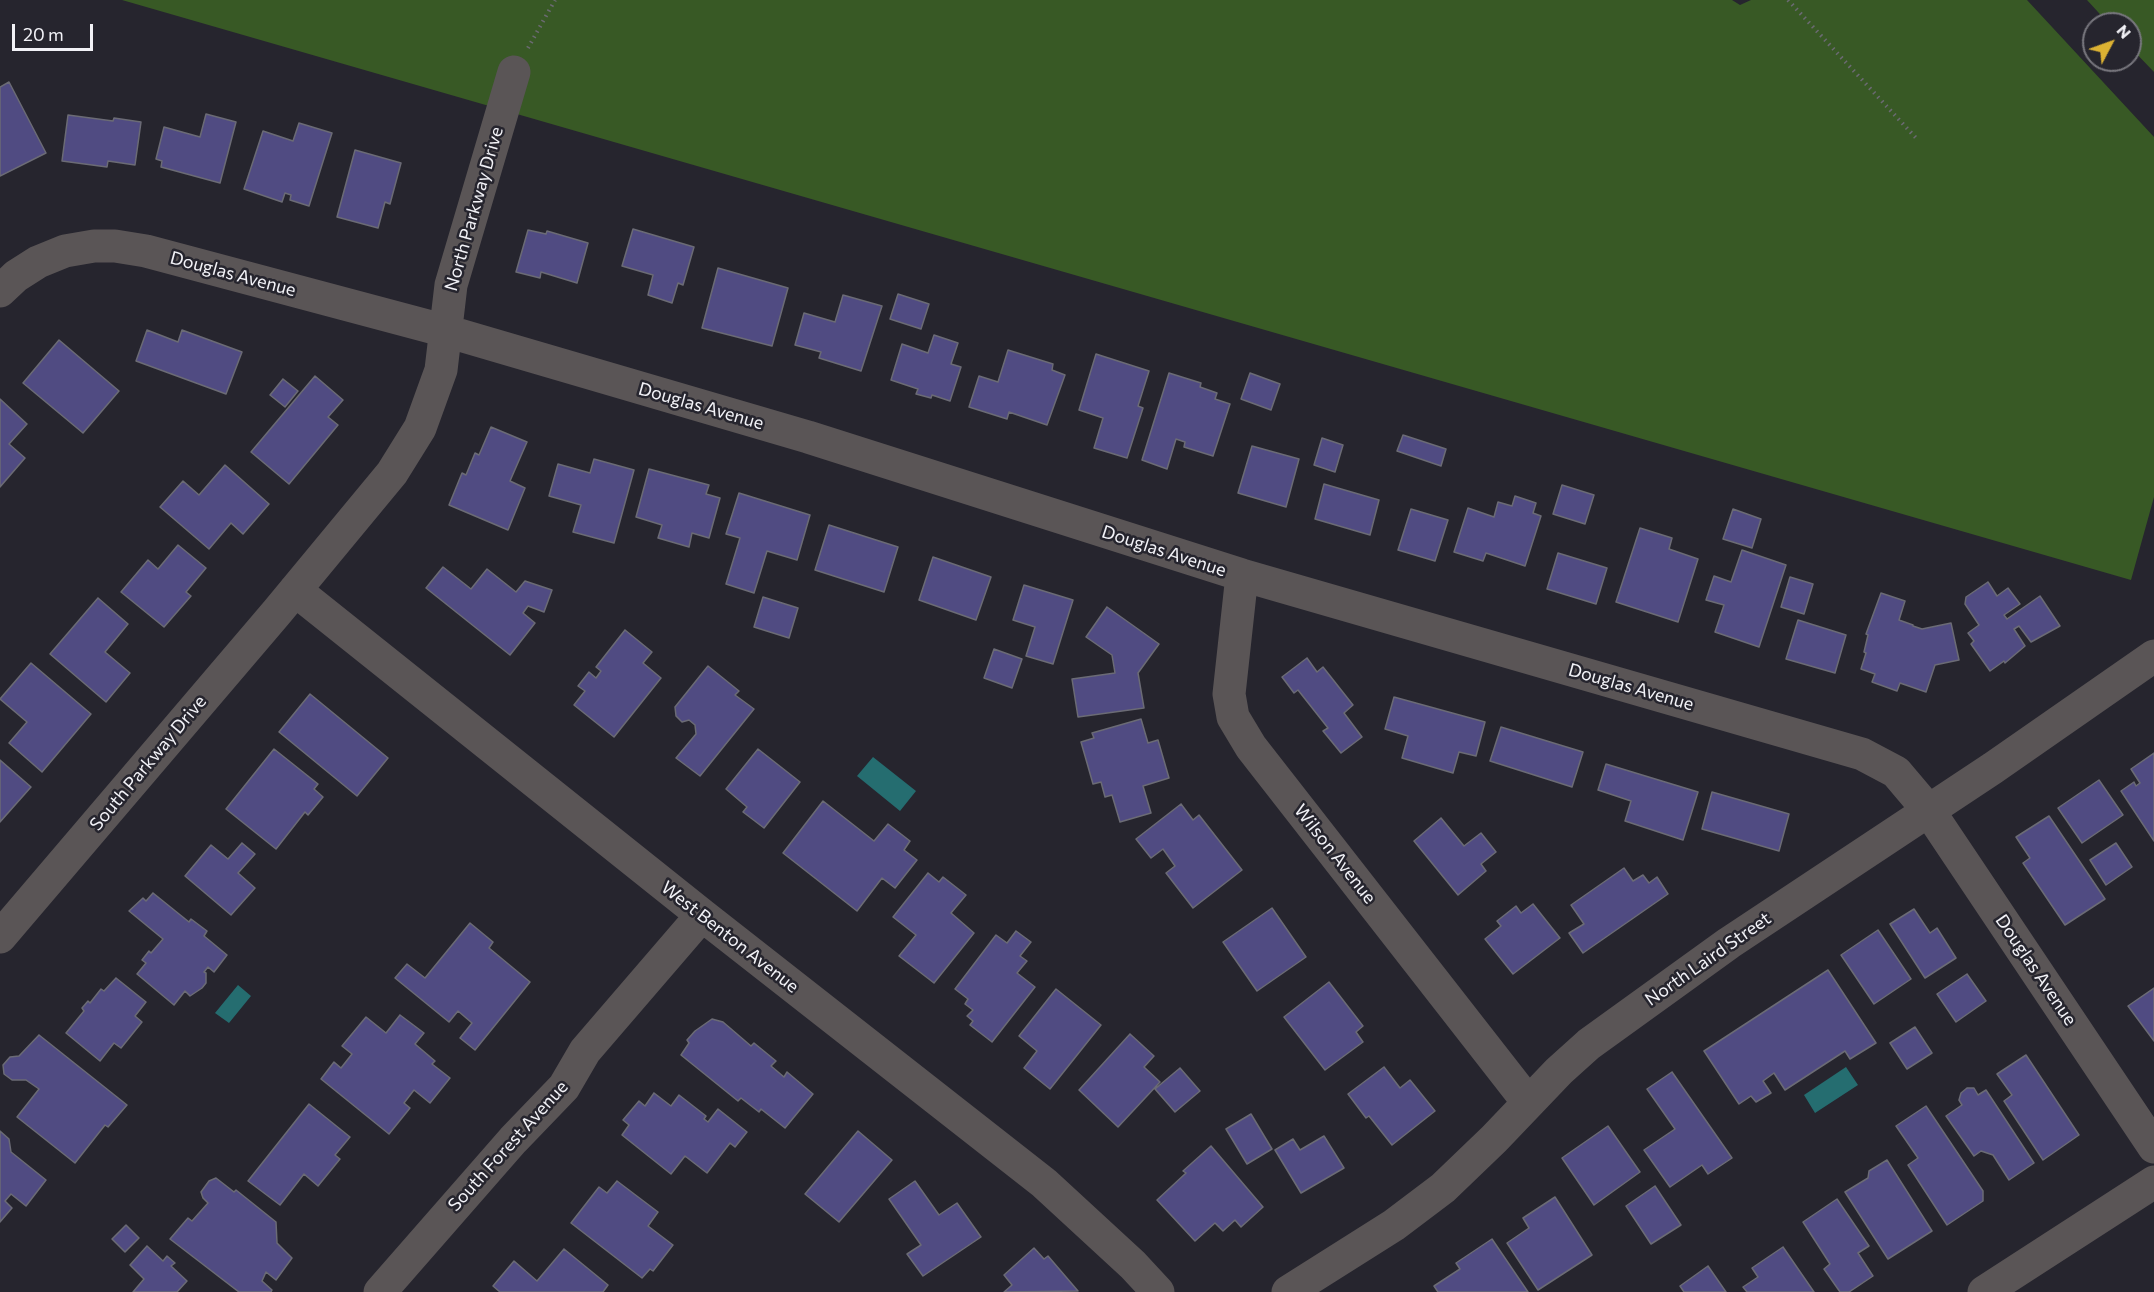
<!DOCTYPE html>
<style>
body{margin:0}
#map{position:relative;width:2154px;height:1292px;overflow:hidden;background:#26252e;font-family:Commissioner,sans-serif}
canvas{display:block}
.north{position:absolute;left:2082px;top:12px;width:60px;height:60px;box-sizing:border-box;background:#26252e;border:2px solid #78777e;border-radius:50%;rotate:49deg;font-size:16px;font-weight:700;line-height:24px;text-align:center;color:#f2f2f7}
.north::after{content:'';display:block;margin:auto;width:21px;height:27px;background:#dcb233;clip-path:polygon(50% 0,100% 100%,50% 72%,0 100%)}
.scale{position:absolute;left:12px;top:24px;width:81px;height:27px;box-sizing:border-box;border:3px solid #f2f2f7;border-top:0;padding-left:8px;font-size:18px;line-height:21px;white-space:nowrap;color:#f2f2f7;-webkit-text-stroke:4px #26252e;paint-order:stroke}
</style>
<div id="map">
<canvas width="2154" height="1292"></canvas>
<div class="north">N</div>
<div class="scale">20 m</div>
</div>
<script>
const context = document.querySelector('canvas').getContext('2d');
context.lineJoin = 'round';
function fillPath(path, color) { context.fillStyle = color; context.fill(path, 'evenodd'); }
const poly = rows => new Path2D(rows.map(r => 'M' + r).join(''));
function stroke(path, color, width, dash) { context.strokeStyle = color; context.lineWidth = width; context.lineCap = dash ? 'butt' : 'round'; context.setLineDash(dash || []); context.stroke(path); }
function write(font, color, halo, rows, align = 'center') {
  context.font = font + ' Commissioner,sans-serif'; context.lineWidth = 5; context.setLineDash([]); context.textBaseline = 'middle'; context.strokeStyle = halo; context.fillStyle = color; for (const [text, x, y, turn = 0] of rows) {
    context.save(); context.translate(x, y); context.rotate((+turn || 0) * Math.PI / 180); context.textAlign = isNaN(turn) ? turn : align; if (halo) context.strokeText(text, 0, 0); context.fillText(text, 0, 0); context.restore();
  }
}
fillPath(poly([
 [122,0,1732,0,1740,5,1751,0,2027,0,2154,137,2154,497,2131,580],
 [2087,0,2154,0,2154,72,2130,47,2130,24,2109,24]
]), '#385925');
fillPath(poly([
 [873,757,916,791,900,811,857,776],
 [238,985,251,996,229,1023,215,1013],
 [1846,1067,1858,1085,1815,1113,1804,1095]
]), '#256d70');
const building = poly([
 [9,82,46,153,0,176,0,87,9,82],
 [206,114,236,122,220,183,161,167,162,161,156,159,164,127,200,137,206,114],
 [68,115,113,121,114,118,141,122,135,165,108,161,107,167,62,161,68,115],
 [299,123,332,133,309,206,290,200,291,195,285,193,282,202,244,189,263,131,293,141,299,123],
 [355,150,401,163,390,204,385,202,378,228,337,217,355,150],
 [633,229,694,247,683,285,678,283,672,303,648,295,653,275,622,266,633,229],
 [528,230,546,234,547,231,588,243,577,283,541,272,540,278,516,272,528,230],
 [718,268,788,288,772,346,702,328,718,268],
 [898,294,929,304,921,329,890,319,898,294],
 [843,295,882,306,861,371,819,358,821,352,795,345,804,313,835,322,843,295],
 [147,330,178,342,182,330,242,352,226,394,136,361,147,330],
 [934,335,958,343,951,364,961,367,950,401,932,395,931,398,916,394,918,389,891,380,902,344,928,353,934,335],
 [59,340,119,391,83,433,23,383,59,340],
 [1008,350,1053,364,1052,370,1065,375,1047,425,1009,412,1007,419,969,407,979,376,998,382,1008,350],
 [1096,354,1149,371,1138,406,1143,408,1127,458,1094,448,1103,418,1079,410,1096,354],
 [1169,373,1201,383,1200,387,1217,393,1215,399,1230,404,1213,456,1184,447,1185,442,1176,439,1167,469,1142,460,1169,373],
 [1250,373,1280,384,1271,410,1241,399,1250,373],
 [315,376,343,400,328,417,338,425,289,484,251,452,315,376],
 [283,379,298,391,285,407,270,395,283,379],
 [0,399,27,424,9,444,25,458,0,487,0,399],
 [491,427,527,442,510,481,525,488,508,530,449,505,462,473,466,475,475,453,479,455,491,427],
 [1403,435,1446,449,1441,466,1397,451,1403,435],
 [1322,438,1343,445,1335,472,1314,465,1322,438],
 [1252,446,1299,459,1286,507,1238,493,1252,446],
 [594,459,634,470,614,543,573,532,581,505,549,496,558,464,590,473,594,459],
 [225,465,269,504,243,534,231,523,209,549,160,507,183,481,199,495,225,465],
 [649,469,709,485,706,494,720,498,709,538,692,533,689,547,658,538,662,525,636,517,649,469],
 [1324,484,1379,500,1370,535,1315,519,1324,484],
 [1562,485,1594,495,1585,524,1553,514,1562,485],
 [739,493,810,515,797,560,767,551,754,593,726,584,740,538,726,534,739,493],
 [1515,496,1536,503,1533,513,1541,516,1525,566,1486,553,1483,561,1454,552,1468,508,1494,517,1498,502,1512,506,1515,496],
 [1411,509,1448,520,1435,561,1398,550,1411,509],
 [1733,509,1761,519,1752,548,1723,539,1733,509],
 [829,525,898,547,884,592,815,570,829,525],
 [1640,528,1672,538,1669,549,1698,559,1678,622,1616,602,1640,528],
 [178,545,206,568,186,592,191,596,164,627,121,592,148,560,158,569,178,545],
 [1742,550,1786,565,1759,647,1715,632,1724,605,1706,600,1714,576,1731,582,1742,550],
 [1558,553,1607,568,1596,604,1547,589,1558,553],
 [933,557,991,577,976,620,919,600,933,557],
 [443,567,471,589,487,569,516,592,525,581,552,590,544,612,528,606,523,613,535,623,510,655,426,588,443,567],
 [1790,577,1813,584,1804,614,1781,607,1790,577],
 [1988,582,1997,596,2008,588,2020,604,2004,615,2007,619,2040,596,2060,626,2031,642,2019,626,2014,629,2025,646,2005,663,2004,661,1990,671,1971,644,1974,641,1968,633,1979,625,1965,604,1966,597,1988,582],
 [1024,585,1073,600,1053,664,1026,656,1035,627,1013,620,1024,585],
 [1881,593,1905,601,1899,620,1913,625,1913,626,1922,629,1951,623,1959,660,1935,665,1926,692,1900,683,1897,691,1872,682,1875,674,1861,669,1866,653,1864,652,1868,635,1866,634,1881,593],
 [763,597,798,608,789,638,754,627,763,597],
 [98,598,128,624,105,652,130,673,106,702,50,654,98,598],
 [1107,607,1159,644,1138,673,1144,708,1078,717,1072,679,1115,673,1112,655,1086,637,1107,607],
 [1798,620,1846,635,1835,673,1786,659,1798,620],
 [625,630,652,652,643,663,661,678,614,737,574,705,585,691,578,686,589,672,596,678,601,671,596,667,625,630],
 [994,649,1022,659,1012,688,984,678,994,649],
 [1307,658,1317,672,1323,667,1353,705,1344,713,1362,737,1341,753,1323,731,1328,728,1298,690,1294,693,1282,677,1307,658],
 [31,663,91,714,42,772,9,743,27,722,0,699,31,663],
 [708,666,739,691,735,695,754,709,700,776,676,758,696,734,695,725,689,720,682,722,676,716,675,707,708,666],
 [310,694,388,758,357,796,279,732,310,694],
 [1394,697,1485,722,1476,756,1459,752,1453,773,1402,758,1408,736,1385,729,1394,697],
 [1141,719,1148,743,1158,740,1169,778,1143,786,1151,813,1120,822,1112,795,1105,797,1101,782,1093,784,1081,742,1094,738,1092,733,1141,719],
 [1501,727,1583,752,1572,787,1490,761,1501,727],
 [274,749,318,784,314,789,323,797,308,815,305,812,276,849,226,809,274,749],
 [758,749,800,782,764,828,743,812,747,807,726,789,758,749],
 [2154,753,2154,841,2121,791,2134,782,2136,786,2140,783,2131,769,2154,753],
 [0,760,31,787,0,822,0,760],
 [1606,764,1698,792,1683,840,1625,821,1631,801,1598,790,1606,764],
 [2099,780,2123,815,2082,843,2058,808,2099,780],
 [1712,792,1789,814,1779,851,1702,829,1712,792],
 [823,801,874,841,888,824,910,841,904,850,917,860,895,888,882,878,857,911,783,853,823,801],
 [1181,804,1193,820,1199,815,1242,870,1193,908,1166,873,1175,866,1163,849,1151,858,1136,839,1181,804],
 [2049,816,2105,899,2065,925,2023,863,2030,858,2016,837,2049,816],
 [1441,818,1464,846,1481,833,1496,852,1481,864,1486,871,1458,895,1414,841,1441,818],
 [242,843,255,854,238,873,255,888,231,915,185,876,211,845,228,859,242,843],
 [2116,843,2132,867,2106,885,2090,860,2116,843],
 [1624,868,1633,881,1643,875,1649,883,1657,877,1668,894,1583,953,1569,933,1584,924,1571,905,1624,868],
 [928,873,939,882,943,877,966,895,951,913,974,933,934,983,899,956,916,935,893,917,928,873],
 [153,893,189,922,191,919,207,931,204,936,227,955,214,972,208,967,204,972,206,973,206,983,202,988,190,996,185,991,174,1005,137,974,146,963,142,960,149,951,151,953,163,939,129,911,143,898,146,901,153,893],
 [1533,904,1560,938,1513,974,1485,939,1501,926,1497,921,1516,906,1521,913,1533,904],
 [1272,908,1306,957,1257,991,1223,942,1272,908],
 [1914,909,1930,933,1937,928,1956,958,1925,978,1890,924,1914,909],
 [470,923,493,942,489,948,530,982,475,1050,460,1038,472,1023,458,1011,449,1022,395,978,407,964,425,978,470,923],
 [1878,930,1911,979,1874,1004,1841,955,1878,930],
 [1016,931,1031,942,1020,956,1027,961,1017,973,1035,987,992,1042,970,1025,973,1021,967,1016,973,1010,965,1004,968,999,955,989,996,935,1007,943,1016,931],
 [1828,970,1876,1043,1850,1059,1845,1051,1785,1090,1774,1073,1763,1081,1771,1093,1756,1102,1751,1096,1739,1104,1704,1051,1828,970],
 [1967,974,1986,1001,1956,1022,1937,994,1967,974],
 [116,978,146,1002,135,1016,142,1022,121,1048,114,1043,100,1061,66,1033,84,1011,82,1008,88,1001,90,1003,101,989,104,991,116,978],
 [1329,982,1363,1026,1356,1032,1363,1042,1325,1070,1284,1017,1329,982],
 [2154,988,2154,1041,2128,1006,2154,988],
 [1056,989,1101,1025,1050,1089,1024,1068,1037,1051,1019,1036,1056,989],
 [400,1015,424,1033,415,1044,435,1061,432,1064,450,1078,430,1103,414,1090,404,1103,410,1108,389,1134,321,1079,334,1062,341,1068,352,1054,342,1046,366,1017,386,1033,400,1015],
 [712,1019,723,1022,751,1046,754,1043,776,1061,771,1066,784,1077,787,1072,813,1094,785,1128,761,1109,759,1112,741,1098,738,1101,681,1055,689,1043,687,1040,695,1031,712,1019],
 [1915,1027,1932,1053,1907,1069,1890,1043,1915,1027],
 [1130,1034,1154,1056,1144,1067,1160,1082,1118,1127,1079,1090,1130,1034],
 [39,1035,127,1105,108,1127,105,1125,75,1163,17,1117,39,1089,26,1080,12,1080,4,1074,3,1065,10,1057,19,1056,39,1035],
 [2026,1055,2079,1135,2043,1160,2004,1101,2012,1095,1997,1074,2026,1055],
 [1384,1067,1400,1088,1410,1080,1435,1111,1392,1145,1369,1116,1366,1118,1348,1094,1384,1067],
 [1180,1068,1200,1091,1175,1112,1155,1089,1180,1068],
 [1672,1072,1732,1158,1708,1174,1702,1165,1670,1187,1644,1150,1675,1129,1647,1089,1672,1072],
 [1967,1088,1974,1088,1978,1095,1986,1090,2034,1163,2009,1180,1993,1155,1981,1151,1974,1156,1946,1116,1962,1105,1959,1100,1961,1093,1967,1088],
 [654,1093,671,1106,679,1095,706,1116,704,1119,708,1122,718,1109,747,1132,735,1147,730,1143,707,1173,685,1156,671,1174,622,1135,629,1125,623,1120,639,1101,645,1106,654,1093],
 [309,1104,350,1137,335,1155,340,1159,318,1186,304,1174,280,1205,248,1181,309,1104],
 [1926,1106,1983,1191,1983,1201,1947,1225,1908,1165,1918,1158,1896,1126,1926,1106],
 [1251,1114,1272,1149,1247,1164,1226,1129,1251,1114],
 [1608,1126,1640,1172,1594,1205,1562,1158,1608,1126],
 [0,1131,9,1139,11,1152,46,1180,26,1206,11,1194,5,1201,12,1208,0,1222,0,1131],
 [858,1131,892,1160,839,1222,805,1194,858,1131],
 [1324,1136,1344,1168,1301,1193,1275,1150,1293,1139,1300,1150,1324,1136],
 [1211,1146,1263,1207,1241,1227,1235,1220,1223,1231,1215,1223,1195,1241,1157,1200,1186,1173,1183,1171,1211,1146],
 [1887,1160,1932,1231,1888,1259,1845,1192,1868,1178,1869,1171,1887,1160],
 [216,1178,234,1192,236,1190,276,1222,277,1243,292,1258,276,1280,266,1272,262,1281,272,1290,271,1292,239,1292,170,1239,188,1218,192,1221,208,1203,203,1198,201,1192,209,1181,216,1178],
 [617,1181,658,1212,648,1226,673,1245,653,1271,650,1269,642,1278,571,1223,599,1187,607,1193,617,1181],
 [915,1181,939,1215,957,1203,981,1237,923,1276,907,1254,921,1245,889,1199,915,1181],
 [1655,1186,1681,1225,1651,1244,1626,1206,1655,1186],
 [1555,1197,1592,1255,1538,1290,1507,1243,1529,1228,1523,1218,1555,1197],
 [1837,1199,1869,1246,1858,1253,1873,1276,1849,1292,1840,1292,1824,1269,1830,1264,1803,1222,1837,1199],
 [126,1225,139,1238,125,1252,112,1239,126,1225],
 [1492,1239,1528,1292,1438,1292,1434,1286,1460,1269,1456,1263,1492,1239],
 [147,1246,163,1261,167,1256,175,1263,171,1266,187,1281,177,1292,133,1292,144,1279,130,1265,147,1246],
 [1783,1247,1814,1292,1747,1292,1743,1287,1758,1277,1752,1268,1783,1247],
 [1034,1248,1044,1259,1048,1256,1078,1291,1004,1292,1012,1285,1004,1275,1034,1248],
 [564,1249,608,1285,603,1292,500,1292,493,1286,514,1261,537,1281,564,1249],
 [1708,1266,1726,1292,1684,1292,1680,1286,1708,1266]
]);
fillPath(building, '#504b82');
stroke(building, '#6b6b75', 1.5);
stroke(poly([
 [1788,0,1917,139],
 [528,48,555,0]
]), '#6b6a72', 4, [1.5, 4.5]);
stroke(poly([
 [0,291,16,276,38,262,65,251,94,246,115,246,146,251,446,331,808,437,1242,575,1862,754,1896,772,1929,811,2154,1147],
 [1242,575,1229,694,1233,717,1251,747,1528,1102],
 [295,590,702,915,1044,1183,1133,1265,1158,1292],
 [0,937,277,612,392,473,420,428,441,370,451,285,514,72],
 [380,1292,513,1140,564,1087,585,1051,702,915],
 [1288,1292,1394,1225,1443,1188,1494,1139,1559,1071,1589,1044,1729,943,1993,768,2154,656],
 [1984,1292,2154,1182]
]), '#5a5556', 33);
write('18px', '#f2f2f7', '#26252e', [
 ["North Parkway Drive",474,209,-74],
 ["Douglas Avenue",233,274,15],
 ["Douglas Avenue",701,406,16],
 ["Douglas Avenue",1164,551,18],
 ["Douglas Avenue",1631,687,16],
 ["South Parkway Drive",148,763,-50],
 ["Wilson Avenue",1335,854,52],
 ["West Benton Avenue",730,937,38],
 ["North Laird Street",1708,959,-35],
 ["Douglas Avenue",2036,970,56],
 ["South Forest Avenue",508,1146,-48]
]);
</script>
